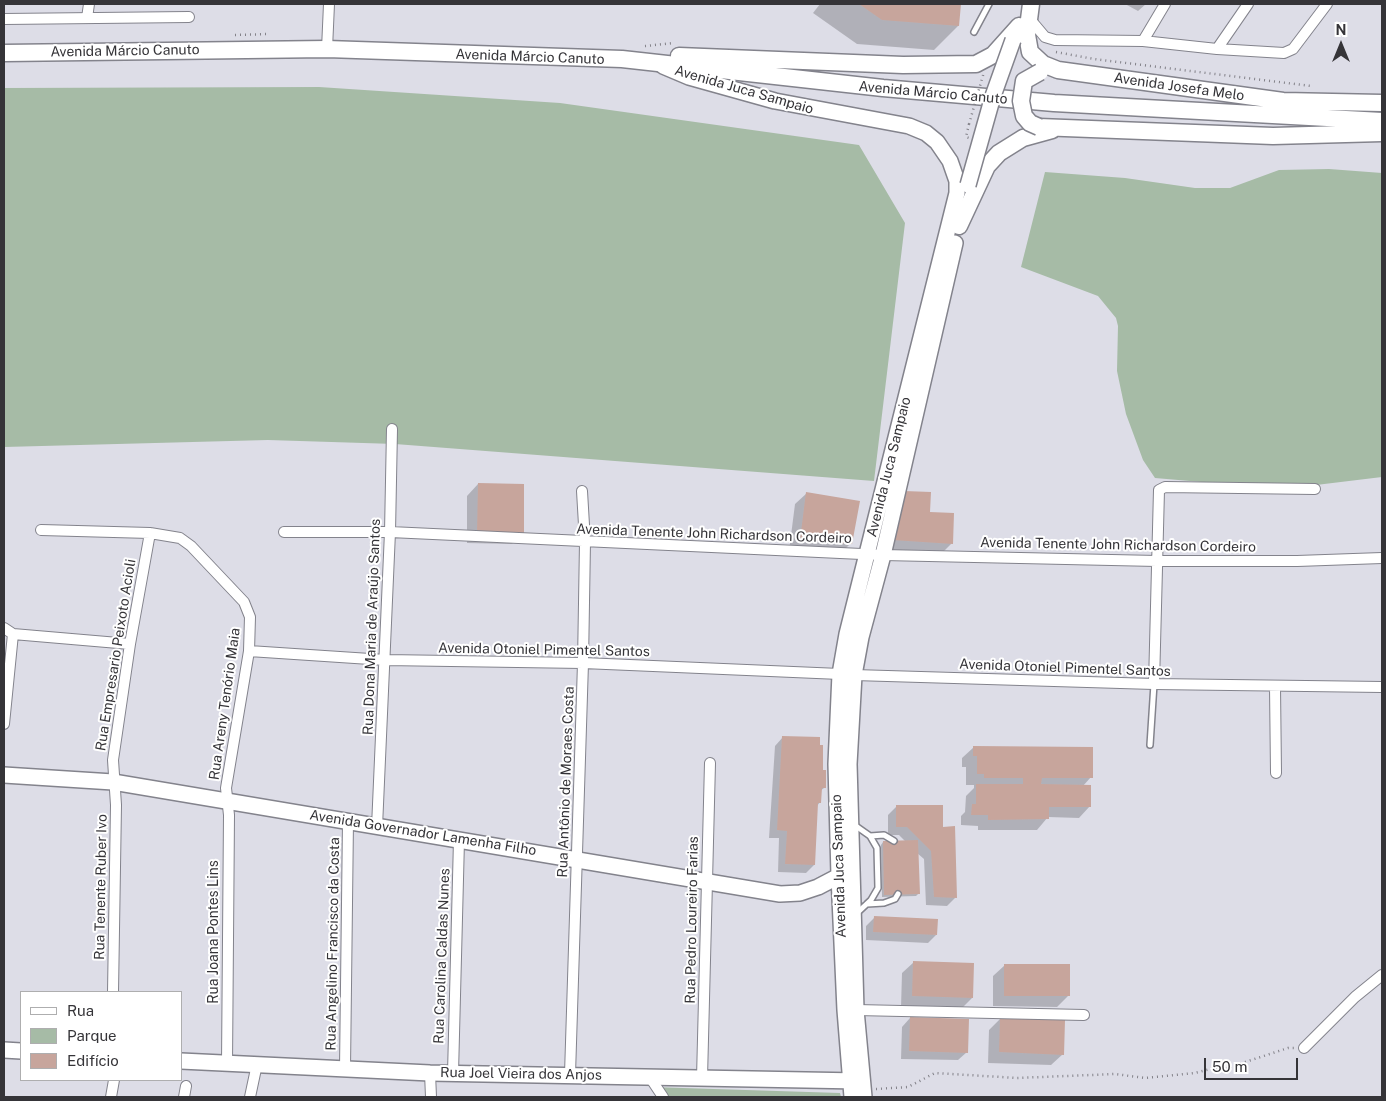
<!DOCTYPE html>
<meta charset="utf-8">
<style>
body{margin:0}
#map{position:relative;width:1386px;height:1101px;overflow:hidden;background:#dddde7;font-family:"Public Sans",sans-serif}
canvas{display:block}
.frame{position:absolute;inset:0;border:5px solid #353438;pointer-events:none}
.legend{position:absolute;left:20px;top:991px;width:162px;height:90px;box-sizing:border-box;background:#fff;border:1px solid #aeaeaf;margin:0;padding:6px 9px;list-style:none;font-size:15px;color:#353438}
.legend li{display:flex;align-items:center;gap:10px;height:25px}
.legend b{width:25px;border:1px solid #aeaeaf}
.north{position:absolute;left:1316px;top:20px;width:50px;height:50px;-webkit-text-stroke:4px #fff;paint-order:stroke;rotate:0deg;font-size:14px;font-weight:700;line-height:20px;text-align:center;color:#353438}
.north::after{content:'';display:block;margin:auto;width:18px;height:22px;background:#353438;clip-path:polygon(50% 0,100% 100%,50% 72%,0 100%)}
.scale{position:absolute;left:1204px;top:1058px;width:94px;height:22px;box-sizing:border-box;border:2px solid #353438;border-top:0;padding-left:6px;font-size:15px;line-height:18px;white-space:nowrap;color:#353438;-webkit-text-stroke:4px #fff;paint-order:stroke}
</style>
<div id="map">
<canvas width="1386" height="1101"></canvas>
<div class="frame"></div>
<ul class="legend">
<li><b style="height:6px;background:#fff"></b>Rua</li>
<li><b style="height:14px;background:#a6bba6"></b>Parque</li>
<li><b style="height:14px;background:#c7a59c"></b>Edifício</li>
</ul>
<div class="north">N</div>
<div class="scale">50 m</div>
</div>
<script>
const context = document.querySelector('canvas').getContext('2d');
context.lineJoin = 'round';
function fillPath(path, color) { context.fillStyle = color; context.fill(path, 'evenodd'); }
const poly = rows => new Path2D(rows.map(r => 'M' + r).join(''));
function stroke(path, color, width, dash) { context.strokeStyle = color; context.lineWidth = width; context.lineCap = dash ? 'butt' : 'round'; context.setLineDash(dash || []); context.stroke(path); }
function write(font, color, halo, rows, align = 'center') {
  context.font = font + ' "Public Sans",sans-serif'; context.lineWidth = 4; context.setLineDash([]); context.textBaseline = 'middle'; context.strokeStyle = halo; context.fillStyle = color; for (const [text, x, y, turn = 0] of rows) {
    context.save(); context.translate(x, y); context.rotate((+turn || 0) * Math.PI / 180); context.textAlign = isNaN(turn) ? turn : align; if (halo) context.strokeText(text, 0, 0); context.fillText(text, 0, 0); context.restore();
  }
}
fillPath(poly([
 [319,87,560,103,859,145,905,223,874,481,395,444,268,440,4,447,4,88],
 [1329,169,1382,173,1382,477,1283,489,1155,478,1143,460,1126,414,1117,371,1118,326,1116,318,1098,296,1021,267,1045,172,1125,178,1195,188,1230,188,1279,170],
 [651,1087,840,1093,841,1097,659,1097]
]), '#a6bba6');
fillPath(poly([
 [820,4,960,4,958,26,934,50,857,44,813,13],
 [1125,4,1146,4,1138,11],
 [478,484,523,532,512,544,467,543,467,496],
 [807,493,851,543,840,554,789,551,795,504],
 [899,498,929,513,952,543,940,555,881,551],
 [783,737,821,772,824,788,820,791,820,802,817,806,814,865,806,873,778,872,779,838,769,838,775,746],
 [974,747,1091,777,1083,786,1090,806,1079,818,1048,817,1037,830,978,830,978,826,961,825,961,816,965,812,966,796,974,788,974,785,966,785,966,767,962,767,962,758],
 [896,807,942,828,955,898,947,906,926,905,924,859,917,853,919,893,916,896,882,897,881,845,883,842,906,842,899,835,888,835,888,815],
 [875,917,936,935,928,943,866,940,866,926],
 [914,962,972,998,961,1009,901,1007,902,973],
 [1005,965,1068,996,1057,1007,993,1006,993,976],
 [910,1018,967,1052,958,1060,901,1059,902,1027],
 [1001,1018,1063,1054,1051,1065,988,1063,989,1030]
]), '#0003');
fillPath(poly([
 [859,4,961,4,959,26,882,20],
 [478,483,524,484,524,533,477,533],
 [904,491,931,492,930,512,954,513,953,544,892,540],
 [806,492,860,501,852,544,800,540],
 [782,736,820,737,820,745,823,745,823,770,826,770,826,788,822,788,821,803,818,803,815,865,785,864,787,831,777,830],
 [973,746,1093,747,1093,778,1042,778,1041,784,1091,785,1091,807,1049,807,1049,819,988,820,988,815,971,815,972,804,976,804,976,784,1023,784,1023,778,984,778,984,774,977,774,977,756,973,756],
 [896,805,943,805,943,827,955,826,957,898,934,897,931,851,907,827,896,827],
 [918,840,920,894,884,895,883,841],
 [874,916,938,919,937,935,873,932],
 [913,961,974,963,973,998,912,996],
 [1004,964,1070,964,1070,996,1004,996],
 [910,1017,969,1019,968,1053,909,1051],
 [1000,1017,1065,1020,1064,1055,999,1052]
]), '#c7a59c');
const lane = poly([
 [974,32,989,4],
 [1150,745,1154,684],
 [853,824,870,836,877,848,878,888,871,900,857,913],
 [870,836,884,835,894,841],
 [867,904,884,903,895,899,898,894]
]);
const street = poly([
 [87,18,89,4],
 [1029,18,1045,37,1055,40,1143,41,1217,49,1284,53,1293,49,1327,4],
 [4,19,189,17],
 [1143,41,1165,4],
 [327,49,329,4],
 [1217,49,1248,4],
 [41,530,150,533,180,538,191,546,244,602,250,617,249,651,226,788,229,815,227,1063],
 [284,532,390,532,883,555,1157,561,1297,561,1382,558],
 [4,628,13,634,130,644],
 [249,651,385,660,583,663,840,674],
 [854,675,1154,684,1382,687],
 [1154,684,1159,490,1165,487,1315,489],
 [1275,687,1276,773],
 [4,724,13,634],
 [377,827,390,532,392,429],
 [113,992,116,805,113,760,130,644,150,533],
 [856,1010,1084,1015],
 [1304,1048,1355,997,1382,975],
 [345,1068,348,821],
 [430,1073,431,1097],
 [453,1073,459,840],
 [570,1074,583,663,585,542,582,491],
 [649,1076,663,1097],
 [702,1078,710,763],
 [111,1097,114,1080],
 [184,1097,186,1086],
 [250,1097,257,1064]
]);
const secondary = poly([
 [663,66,689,77,775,101,909,126,926,133,937,142,950,161,957,181,957,193,847,634,840,674,836,764,839,876,845,1010,852,1097],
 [4,775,113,782,780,894,800,893,818,887,839,876],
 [4,1050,21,1051],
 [181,1061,430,1073,859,1081],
 [864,1097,856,1010,849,764,854,675,861,637,883,555,955,243]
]);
const primary = poly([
 [1031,4,1027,35,1030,52,1043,64,1058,70,1283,101,1382,103],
 [4,53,327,49,622,59,883,88,1054,103,1382,121],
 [679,56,903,65,976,64,993,55,1019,26],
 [1039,127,1273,136,1382,133],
 [959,226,987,166,999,153,1023,138,1052,130]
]);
stroke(lane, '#83838c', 8);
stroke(street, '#83838c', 12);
stroke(secondary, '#83838c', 18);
stroke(primary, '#83838c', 19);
stroke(poly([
 [235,35,269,34],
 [645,46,674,43],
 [1056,52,1094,59,1311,86],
 [969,124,966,137,969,138],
 [876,1089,908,1087,935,1073,1017,1078,1115,1074,1145,1078,1195,1073,1214,1068,1224,1069,1288,1048,1295,1048]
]), '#828188', 2.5, [1, 4]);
stroke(lane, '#fff', 5);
stroke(street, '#fff', 10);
stroke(secondary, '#fff', 15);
stroke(primary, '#fff', 16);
const secondaryBridge = poly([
 [968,185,993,96,1013,40]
]);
const primaryBridge = poly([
 [1039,127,1030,123,1024,116,1021,101,1024,81,1040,72]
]);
stroke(secondaryBridge, '#83838c', 18, []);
stroke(primaryBridge, '#83838c', 19, []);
stroke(poly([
 [969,124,984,72]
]), '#828188', 2.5, [1, 4]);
stroke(secondaryBridge, '#fff', 15);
stroke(primaryBridge, '#fff', 16);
write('14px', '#353438', '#fff', [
 ["Avenida Márcio Canuto",125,51,-1],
 ["Avenida Márcio Canuto",530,57,2],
 ["Avenida Josefa Melo",1179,87,8],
 ["Avenida Juca Sampaio",744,90,16],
 ["Avenida Márcio Canuto",933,93,5],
 ["Avenida Juca Sampaio",889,467,-76],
 ["Avenida Tenente John Richardson Cordeiro",714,534,2],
 ["Avenida Tenente John Richardson Cordeiro",1118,545,1],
 ["Rua Dona Maria de Araújo Santos",372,627,-88],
 ["Avenida Otoniel Pimentel Santos",544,650,1],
 ["Rua Empresario Peixoto Acioli",116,655,-81],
 ["Avenida Otoniel Pimentel Santos",1065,668,2],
 ["Rua Areny Tenório Maia",225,704,-82],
 ["Rua Antônio de Moraes Costa",566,782,-88],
 ["Avenida Governador Lamenha Filho",423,833,9],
 ["Avenida Juca Sampaio",839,866,-92],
 ["Rua Tenente Ruber Ivo",101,887,-89],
 ["Rua Pedro Loureiro Farias",692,920,-89],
 ["Rua Joana Pontes Lins",214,932,-90],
 ["Rua Angelino Francisco da Costa",333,944,-89],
 ["Rua Carolina Caldas Nunes",442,956,-88],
 ["Rua Joel Vieira dos Anjos",521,1074,1]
]);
</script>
